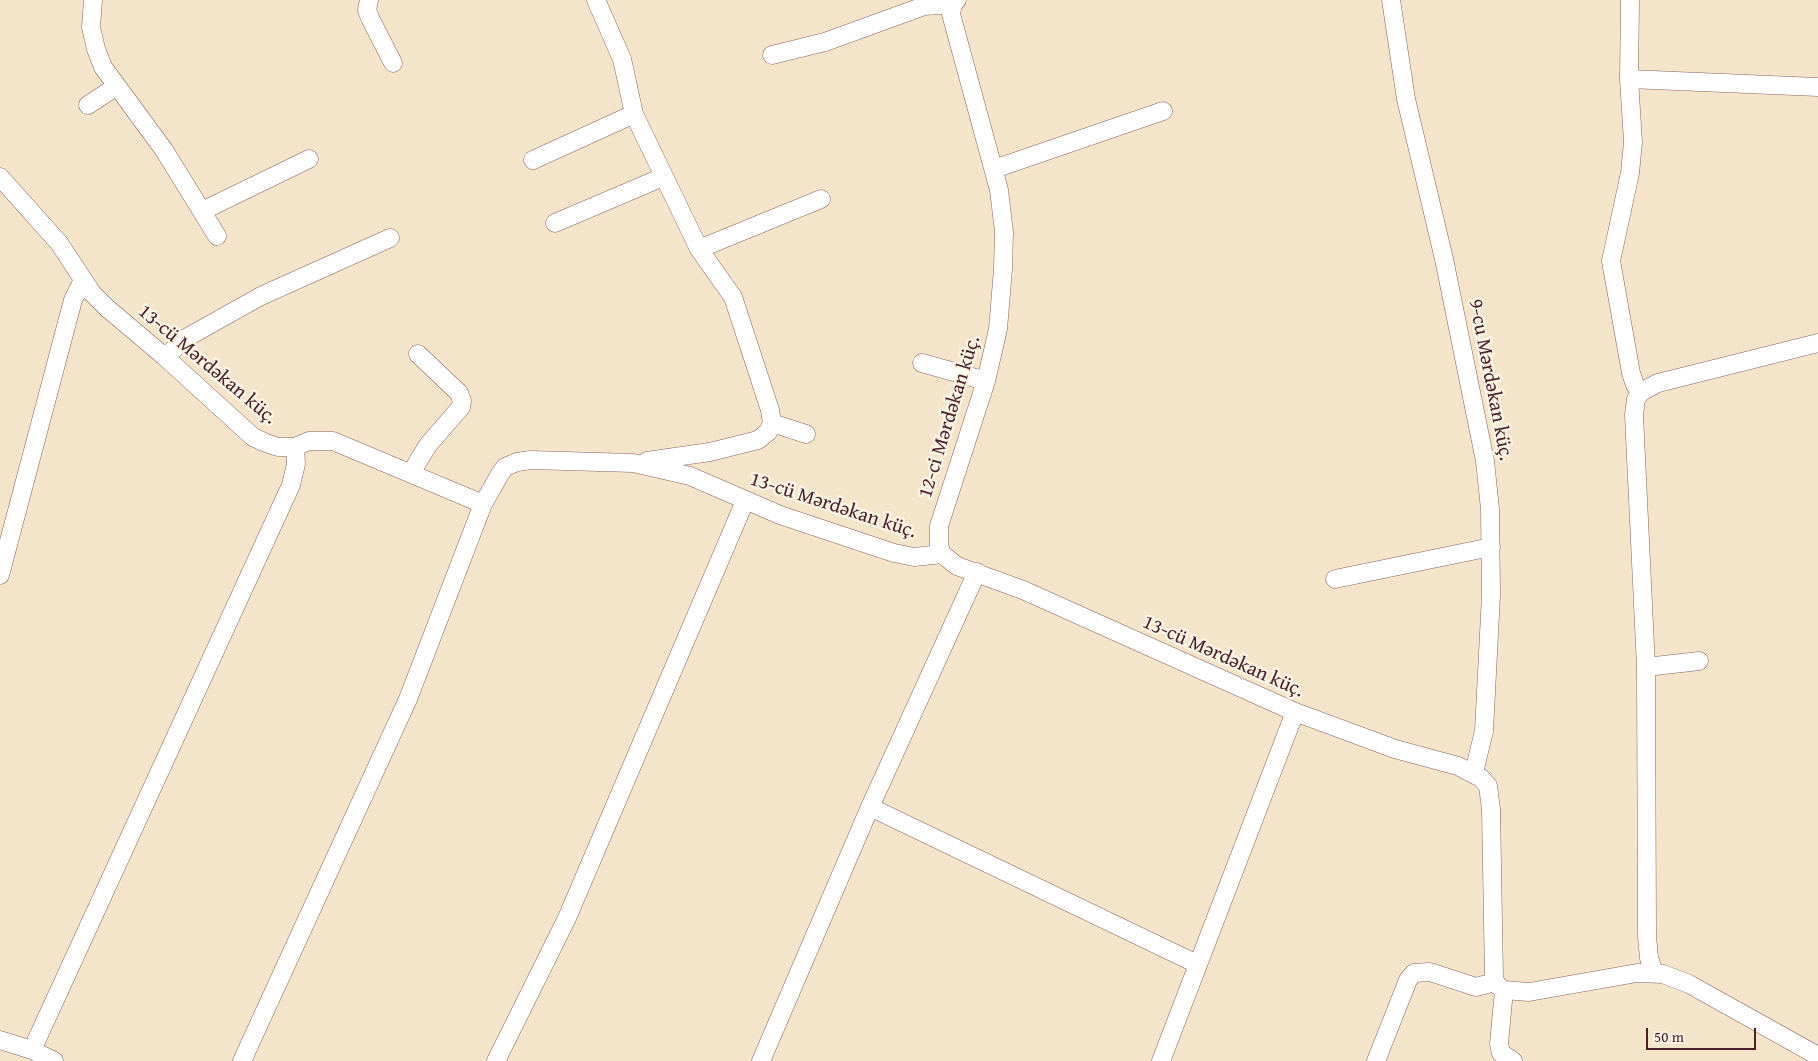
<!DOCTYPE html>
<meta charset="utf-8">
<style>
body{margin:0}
#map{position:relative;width:1818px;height:1061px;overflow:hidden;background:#f4e4c9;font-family:"Gentium Book Plus",serif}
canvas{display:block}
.scale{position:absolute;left:1646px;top:1028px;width:110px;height:22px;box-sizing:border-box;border:2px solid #4a1f2b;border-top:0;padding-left:6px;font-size:15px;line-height:18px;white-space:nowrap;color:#4a1f2b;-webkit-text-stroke:4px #fcf5e5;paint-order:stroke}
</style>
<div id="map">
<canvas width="1818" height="1061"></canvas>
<div class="scale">50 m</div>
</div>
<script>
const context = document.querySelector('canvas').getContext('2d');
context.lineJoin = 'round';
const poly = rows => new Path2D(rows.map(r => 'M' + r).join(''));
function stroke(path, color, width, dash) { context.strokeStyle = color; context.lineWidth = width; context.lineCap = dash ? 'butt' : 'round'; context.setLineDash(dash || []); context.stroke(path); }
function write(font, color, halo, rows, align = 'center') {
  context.font = font + ' "Gentium Book Plus",serif'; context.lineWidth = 5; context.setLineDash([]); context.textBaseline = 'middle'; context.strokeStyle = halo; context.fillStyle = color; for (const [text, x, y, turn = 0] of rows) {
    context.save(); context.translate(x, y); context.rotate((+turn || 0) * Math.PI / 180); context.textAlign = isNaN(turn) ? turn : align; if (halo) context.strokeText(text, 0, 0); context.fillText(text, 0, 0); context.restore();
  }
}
const minor = poly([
 [93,0,91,27,96,49,103,67,164,150,217,236],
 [369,0,367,10,370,18,393,63],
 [596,0,622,59,634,114,699,249,733,297,770,410,772,423,768,432,758,440,710,452,647,461],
 [957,0,953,4,951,14,999,190,1004,232,1003,269,998,329,986,381,939,526,939,545,942,554,957,566,1023,590,1295,712,1395,749,1458,766,1481,778,1488,786,1491,809,1494,978,1497,985,1504,990,1529,992,1637,973,1663,974,1689,984,1818,1056],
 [1391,0,1406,99,1444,259,1485,461,1490,509,1491,595,1484,731,1474,772],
 [1630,0,1629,79,1633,142,1630,173,1611,261,1631,373,1635,385,1641,392],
 [772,55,825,42,924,6,953,4],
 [1629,79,1818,87],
 [88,105,117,86],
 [533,160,634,114],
 [994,169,1163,111],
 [0,177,59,243,92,293,107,308,165,357,253,437,266,443,278,447,295,447,309,441,333,441,483,504,500,474,505,467,517,462,531,460,633,463,690,476,780,515,894,553,914,557,942,554],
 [202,211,309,159],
 [555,223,663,177],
 [699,249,821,199],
 [165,357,186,338,261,296,390,238],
 [922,363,986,381],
 [772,423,806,434],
 [411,473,428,445,461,407,462,401,459,393,418,354],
 [0,575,73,300,83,280],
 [1335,579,1491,547],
 [1646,667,1699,661],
 [870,807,1197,964],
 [1654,972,1649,958,1647,936,1646,667,1634,415,1636,399,1641,392,1658,383,1818,343],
 [1504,990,1499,1044,1501,1053,1513,1061],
 [0,1040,32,1050,54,1061],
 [32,1050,291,485,296,464,295,447],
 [242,1061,408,699,483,504],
 [496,1061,567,918,745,501],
 [761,1061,870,807,977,572],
 [1161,1061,1295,712],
 [1376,1061,1408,980,1414,973,1430,972,1476,987,1495,982]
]);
stroke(minor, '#866462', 19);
stroke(minor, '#fff', 18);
write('20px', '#4a1f2b', '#fcf5e5', [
 ["13-cü Mərdəkan küç.",207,365,40],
 ["9-cu Mərdəkan küç.",1490,380,79],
 ["12-ci Mərdəkan küç.",950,417,-73],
 ["13-cü Mərdəkan küç.",833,506,18],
 ["13-cü Mərdəkan küç.",1223,657,24]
]);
</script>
